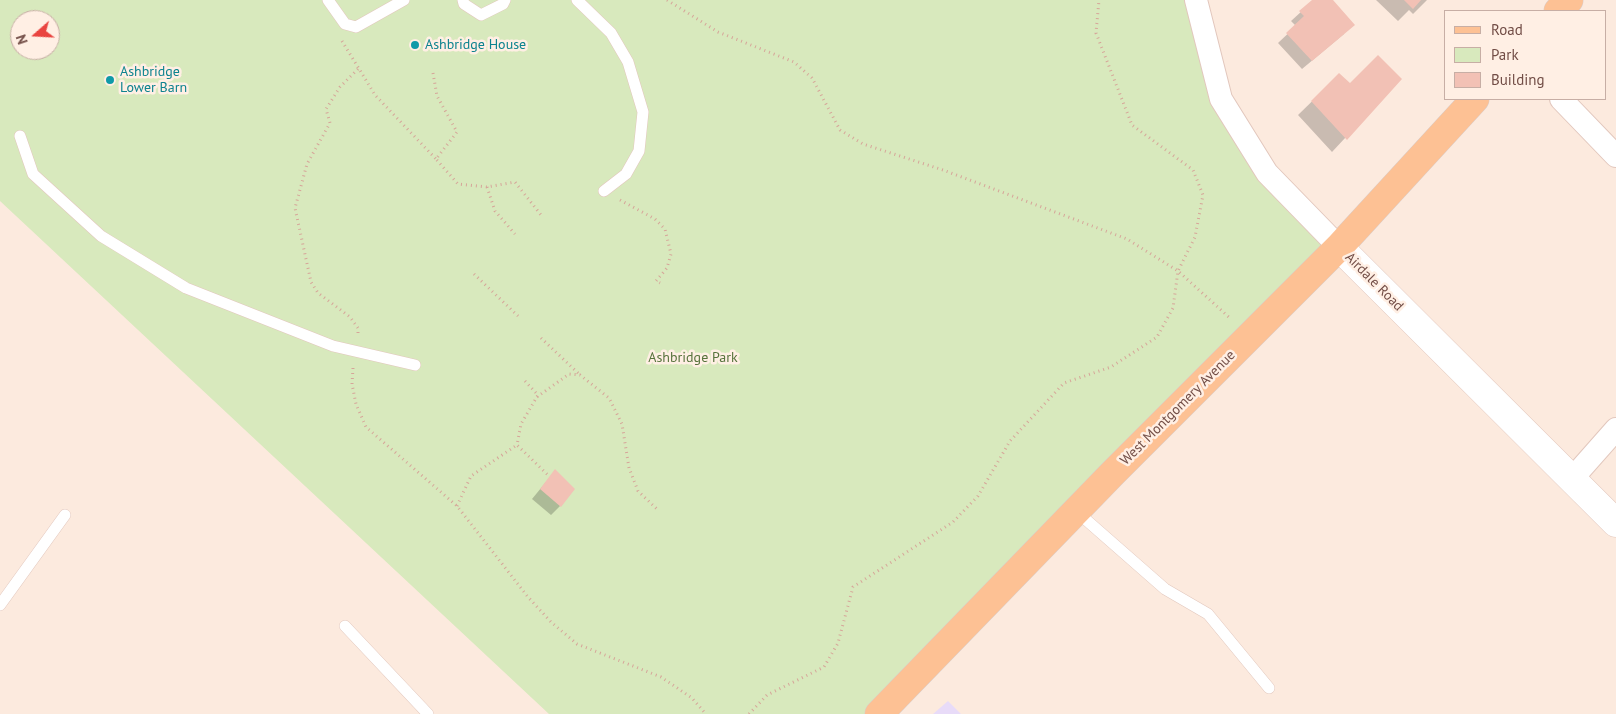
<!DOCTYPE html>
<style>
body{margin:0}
#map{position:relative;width:1616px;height:714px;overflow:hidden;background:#fceade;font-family:"PT Sans",sans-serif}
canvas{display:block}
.legend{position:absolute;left:1444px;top:10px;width:162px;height:90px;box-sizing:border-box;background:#ffefe4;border:1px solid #c7aea5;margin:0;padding:6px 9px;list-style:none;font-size:15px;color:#724d46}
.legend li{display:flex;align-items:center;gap:10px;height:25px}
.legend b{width:25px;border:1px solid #c7aea5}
.north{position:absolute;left:10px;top:10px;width:50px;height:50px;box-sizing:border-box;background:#ffefe4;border:1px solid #c7aea5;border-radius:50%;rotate:251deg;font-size:14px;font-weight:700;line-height:20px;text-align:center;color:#724d46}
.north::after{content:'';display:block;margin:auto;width:18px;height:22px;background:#e94440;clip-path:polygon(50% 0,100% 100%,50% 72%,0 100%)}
</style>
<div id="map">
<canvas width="1616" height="714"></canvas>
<ul class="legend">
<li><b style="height:6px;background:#fdc194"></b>Road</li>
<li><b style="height:14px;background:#d8e9bd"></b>Park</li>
<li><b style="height:14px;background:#f2c1b5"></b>Building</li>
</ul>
<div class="north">N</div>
</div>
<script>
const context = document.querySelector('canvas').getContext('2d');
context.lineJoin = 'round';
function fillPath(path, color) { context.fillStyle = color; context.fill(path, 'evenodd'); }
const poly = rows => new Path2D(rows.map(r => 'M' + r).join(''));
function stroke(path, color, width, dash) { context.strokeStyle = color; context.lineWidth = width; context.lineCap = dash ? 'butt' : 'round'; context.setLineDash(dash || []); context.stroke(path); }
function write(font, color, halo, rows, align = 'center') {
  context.font = font + ' "PT Sans",sans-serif'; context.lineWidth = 5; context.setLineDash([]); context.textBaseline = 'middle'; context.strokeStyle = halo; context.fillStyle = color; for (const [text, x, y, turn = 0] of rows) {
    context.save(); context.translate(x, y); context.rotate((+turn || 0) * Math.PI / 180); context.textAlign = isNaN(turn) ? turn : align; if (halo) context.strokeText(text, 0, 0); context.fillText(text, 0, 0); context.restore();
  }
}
fillPath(poly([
 [948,701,961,714,933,714]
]), '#e8dbf8');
fillPath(poly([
 [0,0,1196,0,1221,99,1339,247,879,714,549,714,0,201],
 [20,20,50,20,50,50,20,50]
]), '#d8e9bd');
fillPath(poly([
 [1314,0,1331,0,1344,34,1302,69,1278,43,1296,26,1291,21],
 [1376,0,1427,0,1413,14,1409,10,1398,21],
 [1339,75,1350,85,1400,79,1332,152,1298,115],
 [555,471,560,506,551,515,532,499]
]), '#0003');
fillPath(poly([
 [1312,0,1333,0,1355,25,1312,61,1286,33,1304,16,1299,11],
 [1404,0,1421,0,1413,9],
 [1378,55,1402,79,1347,140,1311,101,1339,73,1350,83],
 [555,469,575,489,561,507,540,489]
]), '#f2c1b5');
const service = poly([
 [328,0,345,24,356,27,404,0],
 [463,0,464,4,481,15,503,4,505,0],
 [577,0,611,33,628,62,643,112,639,151,626,174,604,191],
 [20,136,33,174,101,236,186,288,333,346,415,365],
 [1076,511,1165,589,1208,614,1269,688],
 [0,605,65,515],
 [345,626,428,714]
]);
const minor = poly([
 [1196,0,1221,99,1267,173,1339,247],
 [1561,99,1616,156],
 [1571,480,1616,429]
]);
const tertiary = poly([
 [1339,247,1616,523]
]);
const primary = poly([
 [1558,11,1569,0],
 [879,714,1113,473,1339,247,1475,99]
]);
stroke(service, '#e2c7bd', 12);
stroke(minor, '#e2c7bd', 24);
stroke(tertiary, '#e2c7bd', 29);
stroke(primary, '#d8cdcb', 29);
stroke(poly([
 [667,0,718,32,794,62,812,78,840,130,863,144,943,170,1127,239,1178,271,1231,319],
 [342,41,375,95,436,159],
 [358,69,340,87,326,109,330,123,307,164,295,208,311,282,318,293,350,317,358,328,358,334],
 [433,73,437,96,457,132,436,159,458,184,487,187,515,182,541,215],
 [487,187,495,211,515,234],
 [620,200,655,219,665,229,671,254,667,268,656,281,660,283],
 [474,274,518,316],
 [541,338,579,374],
 [353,368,352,384,356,404,366,427,457,506,528,597,551,622,577,644,661,677,692,698,706,714],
 [525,381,538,395,521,424,517,445,549,476],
 [537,397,569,374,580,375,609,398,622,424,629,468,638,491,659,511],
 [457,506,471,476,517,445],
 [749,714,767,695,824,667,838,643,853,587,953,522,978,496,1010,441,1064,383,1111,367,1157,337,1173,308,1178,271,1195,237,1203,195,1193,170,1132,125,1096,33,1099,0]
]), '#d6a599', 3, [1, 4]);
stroke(service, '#fff', 11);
stroke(minor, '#fff', 22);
stroke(tertiary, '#fff', 28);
stroke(primary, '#fdc194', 28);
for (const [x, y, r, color] of [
 [415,45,5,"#0f9aa8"],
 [110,80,5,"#0f9aa8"]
]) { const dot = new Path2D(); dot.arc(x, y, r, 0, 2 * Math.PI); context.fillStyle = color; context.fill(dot); stroke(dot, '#ffefe4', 2); }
write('14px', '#0d838f', '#ffefe4', [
 ["Ashbridge House",425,45],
 ["Ashbridge",120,72],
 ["Lower Barn",120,88]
], 'left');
write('14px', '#724d46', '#ffefe4', [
 ["Airdale Road",1374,282,45],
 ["West Montgomery Avenue",1178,408,-45]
]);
write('14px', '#57733c', '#ffefe4', [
 ["Ashbridge Park",693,358]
]);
</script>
